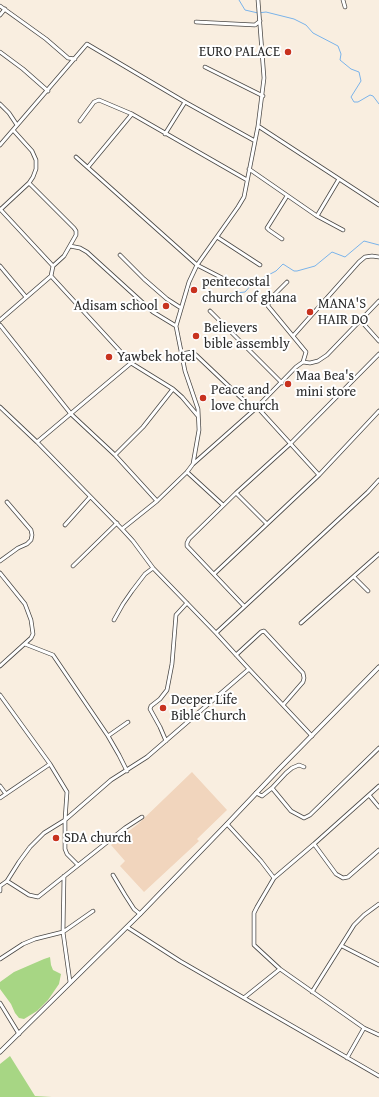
<!DOCTYPE html>
<style>
body{margin:0}
canvas{display:block;background:#f9eee0}
</style>
<canvas width="379" height="1097"></canvas>
<script>
const context = document.querySelector('canvas').getContext('2d');
context.lineJoin = 'round';
function fillPath(path, color) { context.fillStyle = color; context.fill(path, 'evenodd'); }
const poly = rows => new Path2D(rows.map(r => 'M' + r).join(''));
function stroke(path, color, width, dash) { context.strokeStyle = color; context.lineWidth = width; context.lineCap = dash ? 'butt' : 'round'; context.setLineDash(dash || []); context.stroke(path); }
function write(font, color, halo, rows, align = 'center') {
  context.font = font + ' "Gentium Book Plus",serif'; context.lineWidth = 4; context.setLineDash([]); context.textBaseline = 'middle'; context.strokeStyle = halo; context.fillStyle = color; for (const [text, x, y, turn = 0] of rows) {
    context.save(); context.translate(x, y); context.rotate((+turn || 0) * Math.PI / 180); context.textAlign = isNaN(turn) ? turn : align; if (halo) context.strokeText(text, 0, 0); context.fillText(text, 0, 0); context.restore();
  }
}
fillPath(poly([
 [192,772,227,810,197,839,199,841,144,892,120,866,125,861,111,845,138,824]
]), '#f1d5bd');
fillPath(poly([
 [50,957,51,965,53,970,61,974,59,984,48,1000,37,1011,24,1019,19,1018,15,1013,11,1004,0,989,0,982,14,972,44,959],
 [10,1056,35,1096,52,1097,0,1097,0,1064]
]), '#a7d684');
stroke(poly([
 [239,0,245,10,258,13,266,12,294,19,306,25,313,33,338,46,341,54,340,60,351,69,359,72,361,81,351,97,354,102,358,102,370,95,373,96,379,104],
 [227,294,245,292,253,283,276,271,283,264,294,271,297,271,315,266,332,252,345,257,364,241,379,245]
]), '#7ab3ea', 1);
const minor = poly([
 [343,0,345,7],
 [0,6,46,39,68,58,75,59],
 [0,15,5,9],
 [196,22,255,25,260,21],
 [0,52,23,69,48,91],
 [205,67,263,96],
 [0,104,9,113,17,125],
 [80,121,94,102,99,100,132,114,247,180],
 [258,126,379,205],
 [165,134,185,102],
 [0,145,87,44,185,102,255,141],
 [76,157,197,265,230,282],
 [88,167,132,114],
 [249,169,317,216,343,230],
 [0,209,53,266],
 [1,209,29,183,33,177,36,169,36,160,32,151,13,130],
 [317,216,339,179],
 [217,237,260,265],
 [282,239,269,230,267,228,287,196],
 [70,246,80,248,87,252,153,312,176,326],
 [120,255,144,279,167,299,181,308],
 [0,266,26,297],
 [51,276,131,363,173,389,182,397,198,416],
 [210,311,282,383],
 [0,320,51,276,53,266,64,256,76,235,76,231,74,228,29,183],
 [361,321,379,341],
 [0,325,71,414,115,455,157,501],
 [293,336,359,262,365,257,372,256,379,257],
 [181,354,192,352,196,355,254,410],
 [303,362,310,363,318,361,327,355,379,301],
 [0,407,37,442,122,529,133,541,153,568,216,633,249,669,312,736],
 [257,407,319,475],
 [37,442,131,363],
 [115,455,143,427,173,389],
 [193,464,199,430,198,409,185,371,176,326,189,282,197,265,238,207,244,197,258,126,264,78,258,0],
 [187,472,223,505],
 [236,493,267,524],
 [65,525,90,497],
 [122,529,157,501,187,472,193,464,254,410,296,367,303,362,306,352,268,306,269,300,287,282],
 [0,561,18,548,27,544,31,540,32,535,31,530,7,502],
 [73,566,117,523],
 [0,573,25,604,31,620,33,634,31,638,0,666],
 [214,574,319,475,379,411],
 [354,577,368,591],
 [244,606,187,546,187,543,189,539,236,493,290,444,379,354],
 [114,620,123,604,132,591,145,574,153,568],
 [301,623,379,554],
 [216,633,368,492,379,480],
 [25,644,53,655,108,736,119,755,127,771],
 [236,655,261,632,264,631,303,673,304,678,303,682,283,705],
 [0,695,50,764,67,792,65,820,65,849,67,854,78,865],
 [108,736,128,722],
 [166,741,160,727,150,709,151,706,160,699,167,690,172,664,176,615,187,603],
 [0,786,6,794],
 [379,786,314,844,274,878,257,907,254,913,254,945,280,969,364,1028,379,1035],
 [272,788,291,811,304,818,310,815,379,748],
 [256,793,262,796,272,788,286,773,292,768,299,765,304,767],
 [369,795,379,807],
 [0,798,50,764],
 [227,824,261,861,274,878],
 [314,844,336,874,343,878,348,877,379,850],
 [113,875,125,895,134,909,140,914],
 [64,876,63,932,70,982],
 [7,881,29,895,38,897,125,828,142,817],
 [0,891,0,886,7,881,19,862,30,847,44,833,65,820,111,780,147,757,249,669],
 [127,927,180,961,379,1076],
 [342,946,379,965],
 [0,959,23,944,35,939,63,932,93,911],
 [312,992,354,925,364,915,379,904],
 [245,997,280,969],
 [0,1003,19,1034],
 [347,1058,364,1028]
]);
const tertiary = poly([
 [0,1052,140,914,227,824,280,768,379,667]
]);
stroke(minor, '#4a4846', 4.5);
stroke(tertiary, '#4a4846', 5);
stroke(minor, '#fff', 3);
stroke(tertiary, '#fff', 3.5);
for (const [x, y, r, color] of [
 [288,52,4,"#c8321e"],
 [194,290,4,"#c8321e"],
 [166,306,4,"#c8321e"],
 [310,312,4,"#c8321e"],
 [196,336,4,"#c8321e"],
 [109,357,4,"#c8321e"],
 [288,384,4,"#c8321e"],
 [203,398,4,"#c8321e"],
 [163,708,4,"#c8321e"],
 [56,838,4,"#c8321e"]
]) { const dot = new Path2D(); dot.arc(x, y, r, 0, 2 * Math.PI); context.fillStyle = color; context.fill(dot); stroke(dot, '#fff', 1.5); }
write('14px', '#2b2b2b', '#fff', [
 ["EURO PALACE",280,52,"right"],
 ["pentecostal",202,282],
 ["church of ghana",202,298],
 ["MANA'S",318,304],
 ["HAIR DO",318,320],
 ["Adisam school",158,306,"right"],
 ["Believers",204,328],
 ["bible assembly",204,344],
 ["Yawbek hotel",117,357],
 ["Maa Bea's",296,376],
 ["mini store",296,392],
 ["Peace and",211,390],
 ["love church",211,406],
 ["Deeper Life",171,700],
 ["Bible Church",171,716],
 ["SDA church",64,838]
], 'left');
</script>
